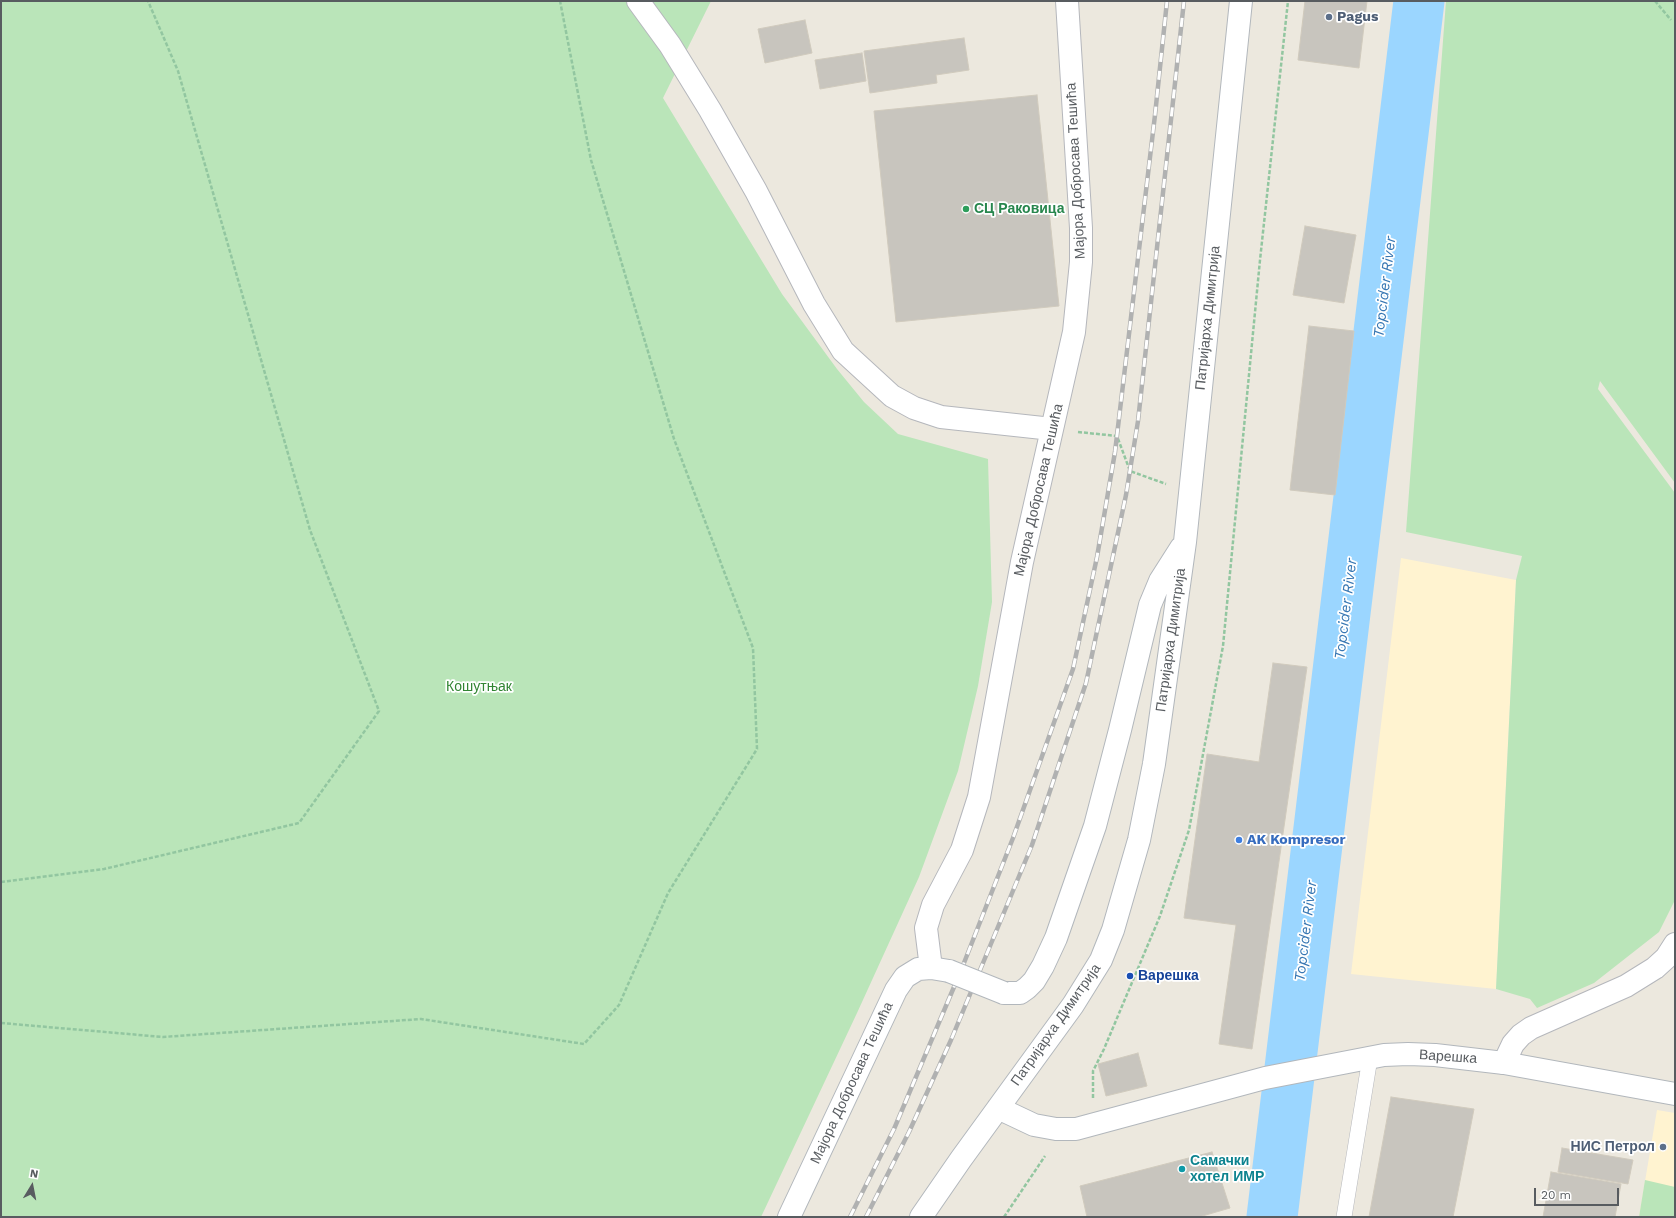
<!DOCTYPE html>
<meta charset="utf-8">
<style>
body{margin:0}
#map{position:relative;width:1676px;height:1218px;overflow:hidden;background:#ece8de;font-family:"Work Sans",sans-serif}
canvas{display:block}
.frame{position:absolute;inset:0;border:2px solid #585c60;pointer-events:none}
.north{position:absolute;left:12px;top:1166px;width:40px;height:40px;-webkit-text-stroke:3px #fff;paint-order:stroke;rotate:10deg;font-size:11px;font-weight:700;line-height:16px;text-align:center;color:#585c60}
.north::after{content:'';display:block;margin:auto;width:14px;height:18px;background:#585c60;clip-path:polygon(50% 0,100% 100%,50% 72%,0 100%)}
.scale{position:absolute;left:1534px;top:1188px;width:85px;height:18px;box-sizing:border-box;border:2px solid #585c60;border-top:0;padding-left:5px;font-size:12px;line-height:14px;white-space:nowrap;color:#585c60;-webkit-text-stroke:3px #fff;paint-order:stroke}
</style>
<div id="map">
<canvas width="1676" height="1218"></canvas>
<div class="frame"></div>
<div class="north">N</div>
<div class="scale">20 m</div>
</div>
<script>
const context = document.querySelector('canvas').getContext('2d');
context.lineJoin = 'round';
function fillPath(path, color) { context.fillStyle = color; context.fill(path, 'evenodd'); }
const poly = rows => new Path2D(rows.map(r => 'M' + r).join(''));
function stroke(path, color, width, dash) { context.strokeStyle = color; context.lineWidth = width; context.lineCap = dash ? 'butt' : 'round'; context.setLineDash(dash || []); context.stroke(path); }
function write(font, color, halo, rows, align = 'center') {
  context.font = font + ' "Work Sans",sans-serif'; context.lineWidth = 3.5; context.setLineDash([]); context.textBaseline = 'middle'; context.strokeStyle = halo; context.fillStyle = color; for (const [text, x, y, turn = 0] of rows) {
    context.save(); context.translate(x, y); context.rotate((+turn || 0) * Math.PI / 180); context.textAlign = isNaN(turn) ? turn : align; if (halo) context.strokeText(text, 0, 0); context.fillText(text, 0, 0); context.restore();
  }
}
fillPath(poly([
 [1401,558,1516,580,1496,989,1351,974],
 [1657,1110,1675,1113,1675,1217,1639,1217]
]), '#fff3d0');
fillPath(poly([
 [1,1,711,1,663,98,782,294,837,369,864,402,898,434,988,459,992,602,978,686,958,771,919,877,857,1013,761,1217,1,1217],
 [1446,1,1675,1,1675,483,1600,381,1598,389,1675,493,1675,900,1659,932,1594,983,1537,1008,1530,999,1496,989,1516,580,1522,556,1406,532],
 [1645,1180,1675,1187,1675,1217,1639,1217]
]), '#bae5b9');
stroke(poly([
 [1272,1217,1419,1]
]), '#9bd6ff', 51);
const building = poly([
 [1305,1,1367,1,1359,68,1298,60,1305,1],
 [805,20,812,53,765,63,758,29,805,20],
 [964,38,969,70,936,75,937,83,870,93,864,51,964,38],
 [862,53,866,81,820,89,815,60,862,53],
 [1037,95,1059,306,896,322,874,111,1037,95],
 [1305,226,1356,235,1344,303,1293,295,1305,226],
 [1309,326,1354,331,1335,495,1290,490,1309,326],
 [1273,663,1307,667,1252,1049,1219,1044,1236,925,1184,918,1207,754,1259,762,1273,663],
 [1138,1053,1147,1086,1106,1096,1098,1064,1138,1053],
 [1391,1097,1474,1109,1453,1217,1369,1217,1391,1097],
 [1562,1148,1633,1160,1628,1184,1558,1172,1562,1148],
 [1212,1152,1230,1208,1199,1217,1087,1217,1080,1186,1212,1152],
 [1551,1172,1621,1184,1615,1217,1543,1217,1551,1172]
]);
fillPath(building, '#c8c5be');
stroke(building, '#d0cabd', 1);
const lane = poly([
 [1344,1217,1370,1058]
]);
const street = poly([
 [638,1,670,45,710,110,756,191,814,304,843,351,892,396,914,408,941,417,1052,429],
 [931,968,926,928,933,905,962,850,979,797,1022,562,1074,332,1081,262,1081,228,1067,1],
 [1504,1063,1513,1044,1521,1035,1531,1028,1626,986,1655,968,1666,958,1675,944]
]);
const secondary = poly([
 [1004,993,1020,993,1027,988,1034,981,1043,966,1056,938,1095,826,1120,730,1150,605,1160,581,1181,548],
 [998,1108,1034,1125,1056,1129,1076,1129,1265,1078,1384,1055,1408,1054,1435,1055,1504,1063,1675,1094],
 [789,1217,896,990,905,977,918,969,931,968,949,971],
 [921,1217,961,1159,1073,1005,1101,960,1113,930,1139,840,1154,764,1185,542,1241,1]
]);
stroke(lane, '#b5b7bc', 16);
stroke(street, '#b5b7bc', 24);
stroke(secondary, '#b2b7bc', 24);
stroke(poly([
 [1655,1,1671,20],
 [1078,432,1117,436,1130,471,1166,484],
 [1,882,104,869,299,823,379,711,310,530,178,71,148,1],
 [1,1023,163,1037,421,1019,584,1044,619,1005,668,893,757,749,753,648,674,439,591,160,560,1],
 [1093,1098,1093,1071,1104,1049,1160,916,1189,830,1223,646,1260,260,1288,1],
 [1004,1217,1045,1156]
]), '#92c6a0', 2.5, [4, 2]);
stroke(lane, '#fff', 15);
stroke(street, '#fff', 22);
stroke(secondary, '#fff', 22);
const rail = poly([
 [850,1217,894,1129,962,968,1013,838,1073,669,1097,557,1115,452,1155,115,1167,1],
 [866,1217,909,1132,951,1040,1032,845,1086,683,1126,495,1138,421,1184,1]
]);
stroke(rail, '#b0b1b1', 4.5);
stroke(rail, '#fff', 3, [9]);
const secondaryBridge = poly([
 [949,971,1004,993]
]);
stroke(secondaryBridge, '#b2b7bc', 24, []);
stroke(secondaryBridge, '#fff', 22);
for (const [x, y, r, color] of [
 [1329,17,4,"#5c6f8a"],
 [966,209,4,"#2e9e5b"],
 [1239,840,4,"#3f7fe0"],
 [1130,976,4,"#1a4fb4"],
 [1663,1147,4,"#5c6f8a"],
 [1182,1169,4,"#0f9aa8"]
]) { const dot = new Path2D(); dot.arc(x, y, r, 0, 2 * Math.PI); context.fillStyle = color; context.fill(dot); stroke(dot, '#fff', 1.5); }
write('bold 14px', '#4e5e75', '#fff', [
 ["Pagus",1337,17],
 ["НИС Петрол",1655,1147,"right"]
], 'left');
write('14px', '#585c60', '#fff', [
 ["Мајора Добросава Тешића",1076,171,-93],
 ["Патријарха Димитрија",1208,318,-84],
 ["Мајора Добросава Тешића",1039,490,-77],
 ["Патријарха Димитрија",1171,640,-82],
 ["Патријарха Димитрија",1056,1025,-55],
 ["Варешка",1448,1057,4],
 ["Мајора Добросава Тешића",852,1083,-65]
]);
write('bold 14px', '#27864d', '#fff', [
 ["СЦ Раковица",974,209]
], 'left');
write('14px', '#328533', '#fff', [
 ["Кошутњак",479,687]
]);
write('bold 14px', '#366cbe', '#fff', [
 ["AK Kompresor",1247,840]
], 'left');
write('bold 14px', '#164399', '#fff', [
 ["Варешка",1138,976]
], 'left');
write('bold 14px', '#0d838f', '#fff', [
 ["Самачки",1190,1161],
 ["хотел ИМР",1190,1177]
], 'left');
write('italic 15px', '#3777b3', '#fff', [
 ["Topcider River",1385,287,-83],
 ["Topcider River",1346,609,-83],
 ["Topcider River",1306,931,-83]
]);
</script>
